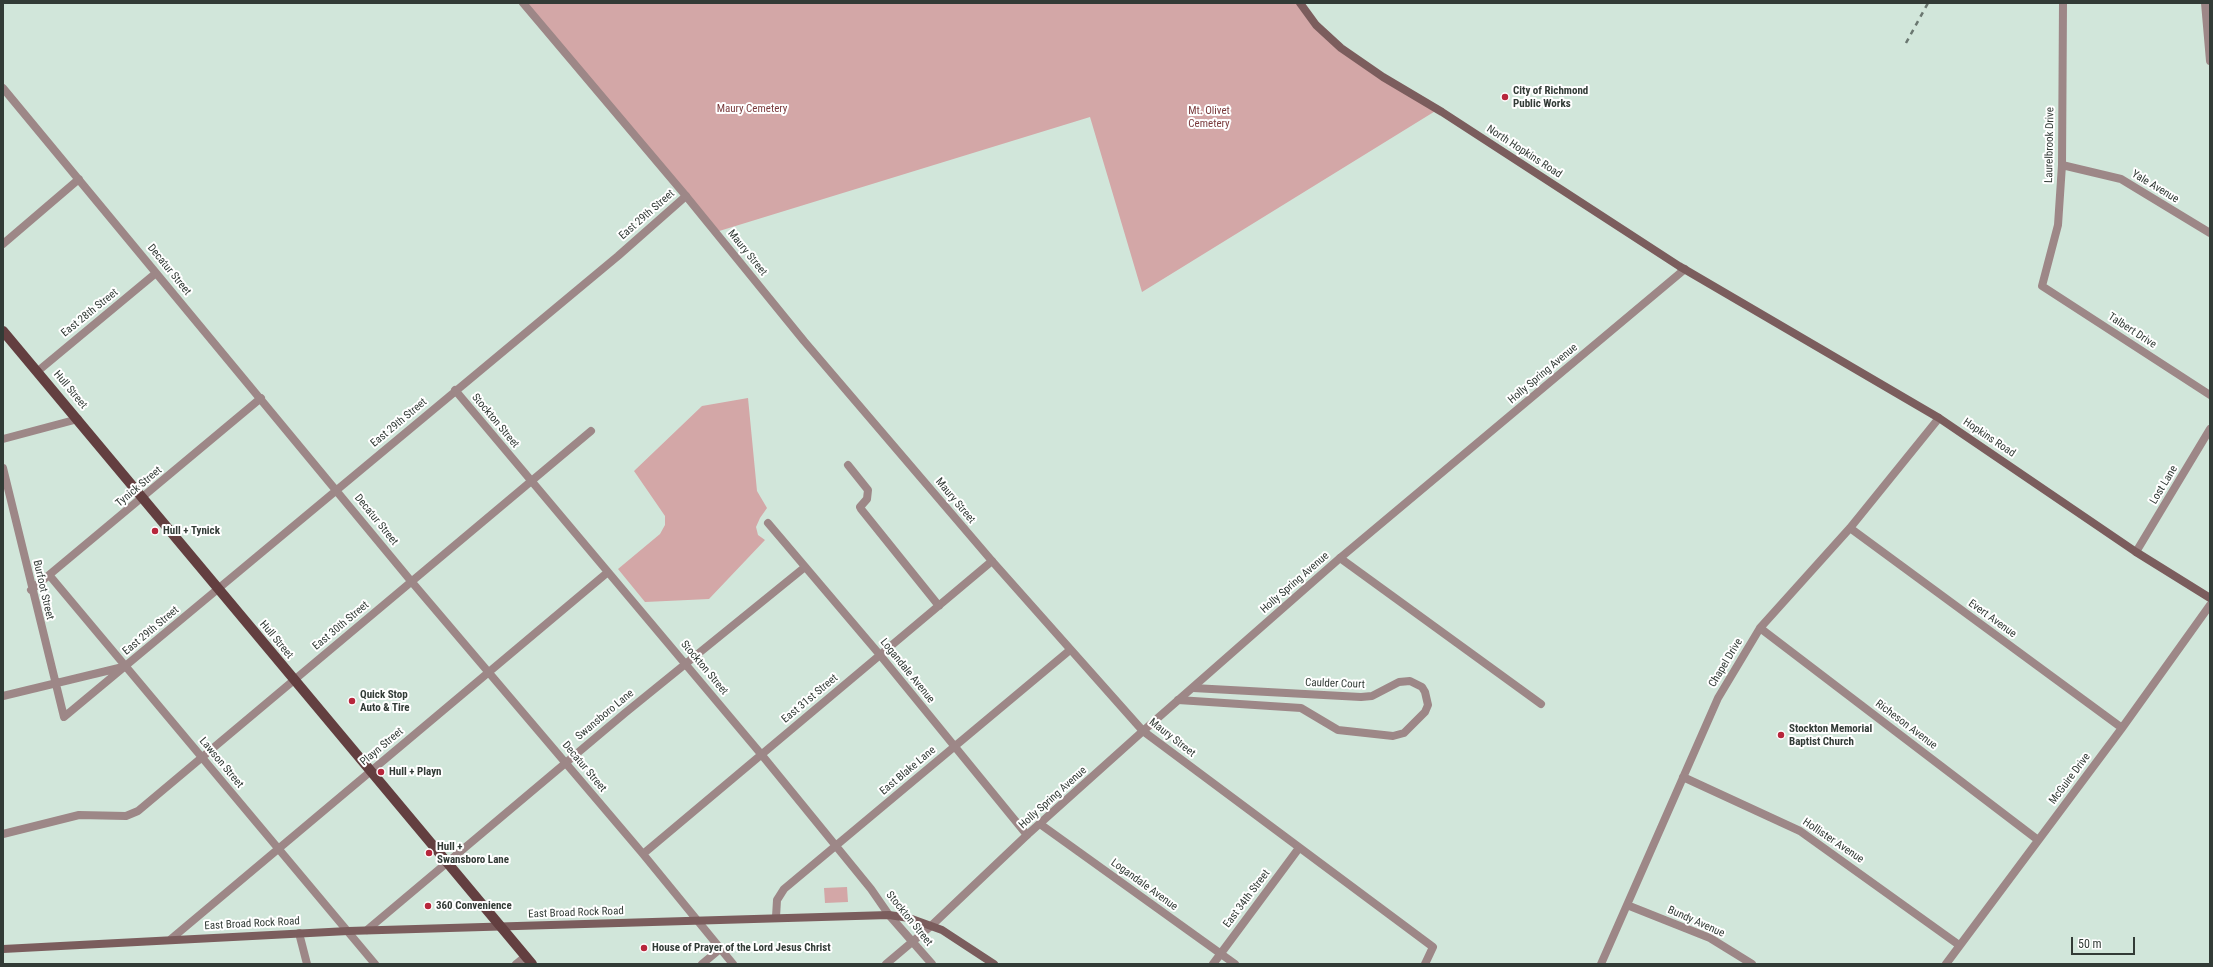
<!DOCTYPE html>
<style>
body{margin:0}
#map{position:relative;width:2213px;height:967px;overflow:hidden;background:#d1e6da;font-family:"Roboto Condensed",sans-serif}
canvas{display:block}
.frame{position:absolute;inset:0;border:4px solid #323b36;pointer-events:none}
.scale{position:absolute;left:2071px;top:937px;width:64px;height:18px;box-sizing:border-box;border:2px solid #323b36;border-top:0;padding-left:5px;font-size:12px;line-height:14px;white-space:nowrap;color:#323b36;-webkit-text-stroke:3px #fff;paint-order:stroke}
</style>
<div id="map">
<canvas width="2213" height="967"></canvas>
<div class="frame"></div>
<div class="scale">50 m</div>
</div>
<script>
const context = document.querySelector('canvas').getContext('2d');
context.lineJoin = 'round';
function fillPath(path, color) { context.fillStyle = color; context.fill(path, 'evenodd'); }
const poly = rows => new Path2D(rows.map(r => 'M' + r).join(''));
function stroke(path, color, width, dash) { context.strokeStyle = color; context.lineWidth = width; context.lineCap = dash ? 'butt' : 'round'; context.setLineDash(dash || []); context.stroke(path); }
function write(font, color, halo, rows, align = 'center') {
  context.font = font + ' "Roboto Condensed",sans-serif'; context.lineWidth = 4; context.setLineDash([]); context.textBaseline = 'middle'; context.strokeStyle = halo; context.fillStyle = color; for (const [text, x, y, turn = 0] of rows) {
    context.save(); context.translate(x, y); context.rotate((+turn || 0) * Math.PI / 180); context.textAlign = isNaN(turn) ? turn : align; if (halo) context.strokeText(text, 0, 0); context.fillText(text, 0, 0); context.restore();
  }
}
fillPath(poly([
 [525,3,1303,3,1314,21,1344,47,1437,110,1142,292,1090,117,716,232],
 [748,398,757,491,767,508,760,518,756,527,758,535,765,540,709,599,645,602,618,569,660,534,665,525,665,516,634,471,702,406],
 [847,887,848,902,825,903,824,888]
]), '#d3a7a7');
stroke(poly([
 [2063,3,2062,165,2058,225,2042,286,2210,395],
 [2205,3,2210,61],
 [3,88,411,581,643,854,733,964],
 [2062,165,2121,179,2210,233],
 [3,244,79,179],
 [38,371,156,273],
 [455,390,761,754,871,889,889,915,932,964],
 [3,439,78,419],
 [848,465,868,490,867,499,860,507,861,509,939,606],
 [3,468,64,717,618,256,686,196],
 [768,523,880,655,1027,835],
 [1850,528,2122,728],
 [2136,552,2210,429],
 [1340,558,1541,704],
 [50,576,375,964],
 [31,590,261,398],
 [1760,628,2038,840],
 [3,696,123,667],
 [1178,700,1301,708,1338,730,1393,736,1404,733,1425,712,1428,705,1425,692,1422,687,1410,681,1399,682,1372,696,1361,697,1193,688],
 [1143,731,1433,947,1425,964],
 [1683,777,1800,831,1959,945],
 [1040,824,1235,964],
 [3,834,79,815,126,816,138,811,591,431],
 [643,854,992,561],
 [1627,905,1710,938,1752,964],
 [776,917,777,900,784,889,1070,650],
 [367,930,625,713,805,567],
 [299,933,307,964],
 [171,939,608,572],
 [516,964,526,956],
 [702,964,720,949],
 [886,964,931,926],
 [1213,964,1299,848],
 [1601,964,1718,698,1760,628,1850,528,1939,418],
 [1946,964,2122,728,2210,605]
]), '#9d8787', 8);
stroke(poly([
 [523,3,686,196,804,341,992,561,1143,731],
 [931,926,1027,835,1143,731,1340,558,1685,269]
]), '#9d8787', 8);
stroke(poly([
 [1300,3,1316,25,1341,48,1383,77,1442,112,1679,266,1939,418,2136,552,2210,598],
 [3,949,348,931,889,915,909,918,942,930,994,964]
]), '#7b5d5d', 8);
stroke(poly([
 [3,331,532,964]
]), '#633f40', 10);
stroke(poly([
 [1906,43,1928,3]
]), '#6a7770', 2.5, [5, 5]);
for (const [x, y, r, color] of [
 [1505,97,4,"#b7263b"],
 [155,531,4,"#b7263b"],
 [352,701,4,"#b7263b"],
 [1781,735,4,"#b7263b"],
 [381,772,4,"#b7263b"],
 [429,853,4,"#b7263b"],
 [428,906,4,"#b7263b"],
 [644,948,4,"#b7263b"]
]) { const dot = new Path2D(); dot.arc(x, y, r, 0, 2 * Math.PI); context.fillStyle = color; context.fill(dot); stroke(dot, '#fff', 1.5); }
write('bold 11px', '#323b36', '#fff', [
 ["City of Richmond",1513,91],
 ["Public Works",1513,104],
 ["Hull + Tynick",163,531],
 ["Quick Stop",360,695],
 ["Auto & Tire",360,708],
 ["Stockton Memorial",1789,729],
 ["Baptist Church",1789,742],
 ["Hull + Playn",389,772],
 ["Hull +",437,847],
 ["Swansboro Lane",437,860],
 ["360 Convenience",436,906],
 ["House of Prayer of the Lord Jesus Christ",652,948]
], 'left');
write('11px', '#7a3b3d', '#fff', [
 ["Maury Cemetery",752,109],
 ["Mt. Olivet",1209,111],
 ["Cemetery",1209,124]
]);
write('11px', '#323b36', '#fff', [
 ["Laurelbrook Drive",2050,145,-89],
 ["North Hopkins Road",1524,152,33],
 ["Yale Avenue",2155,187,31],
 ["East 29th Street",647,215,-41],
 ["Maury Street",747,253,51],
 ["Decatur Street",169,270,51],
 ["East 28th Street",90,313,-39],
 ["Talbert Drive",2132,331,33],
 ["Holly Spring Avenue",1543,374,-40],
 ["Hull Street",70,390,50],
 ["Stockton Street",495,421,50],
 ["East 29th Street",399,423,-40],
 ["Hopkins Road",1989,438,34],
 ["Lost Lane",2164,485,-59],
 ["Tynick Street",139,487,-40],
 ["Maury Street",955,501,50],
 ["Decatur Street",376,520,51],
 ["Holly Spring Avenue",1295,583,-41],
 ["Burfoot Street",43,590,77],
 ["Evert Avenue",1992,619,36],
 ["East 30th Street",341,626,-40],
 ["East 29th Street",151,631,-40],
 ["Hull Street",276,640,50],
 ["Chapel Drive",1726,663,-59],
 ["Stockton Street",704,668,50],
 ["Logandale Avenue",907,671,51],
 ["Caulder Court",1335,684,2],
 ["East 31st Street",810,699,-40],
 ["Swansboro Lane",605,715,-40],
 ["Richeson Avenue",1906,725,37],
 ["Maury Street",1172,738,38],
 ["Playn Street",382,747,-40],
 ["Lawson Street",221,763,50],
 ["Decatur Street",584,767,50],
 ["East Blake Lane",908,771,-40],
 ["McGuire Drive",2070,779,-53],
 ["Holly Spring Avenue",1053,798,-42],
 ["Hollister Avenue",1833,841,34],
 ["Logandale Avenue",1144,885,36],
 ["East 34th Street",1247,899,-53],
 ["East Broad Rock Road",576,913,-2],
 ["Stockton Street",909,919,51],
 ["Bundy Avenue",1696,922,24],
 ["East Broad Rock Road",252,924,-3]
]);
</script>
